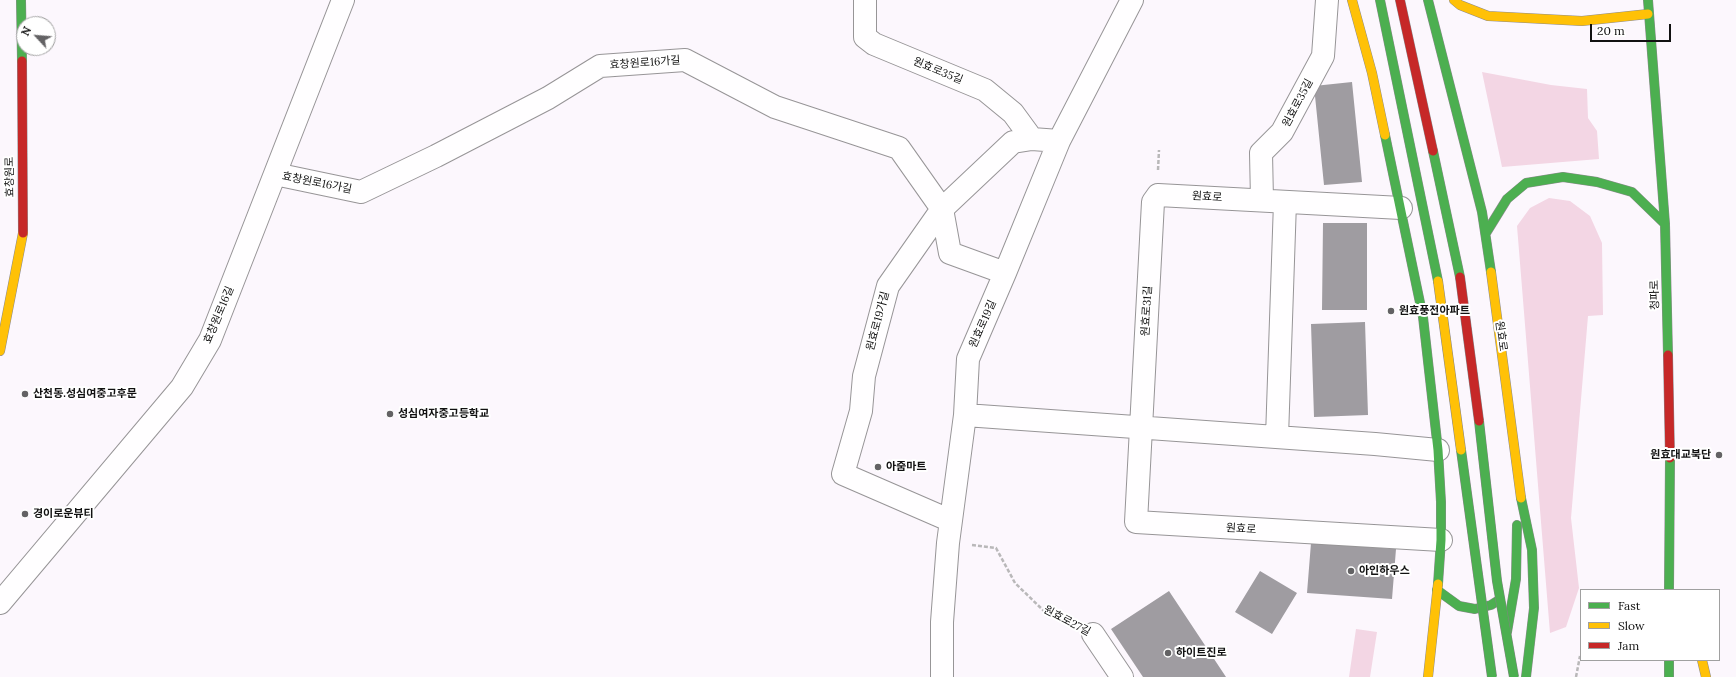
<!DOCTYPE html>
<meta charset="utf-8">
<style>
body{margin:0}
#map{position:relative;width:1736px;height:677px;overflow:hidden;background:#fcf7fd;font-family:Lora,serif}
canvas{display:block}
.legend{position:absolute;left:1580px;top:589px;width:140px;height:72px;box-sizing:border-box;background:#fff;border:1px solid #a0a0a0;margin:0;padding:5px 7px;list-style:none;font-size:12px;color:#111}
.legend li{display:flex;align-items:center;gap:8px;height:20px}
.legend b{width:20px;border:1px solid #a0a0a0}
.north{position:absolute;left:16px;top:16px;width:40px;height:40px;box-sizing:border-box;background:#fff;border:1px solid #a0a0a0;border-radius:50%;rotate:296deg;font-size:11px;font-weight:700;line-height:16px;text-align:center;color:#111}
.north::after{content:'';display:block;margin:auto;width:14px;height:18px;background:#636264;clip-path:polygon(50% 0,100% 100%,50% 72%,0 100%)}
.scale{position:absolute;left:1590px;top:24px;width:81px;height:18px;box-sizing:border-box;border:2px solid #111;border-top:0;padding-left:5px;font-size:12px;line-height:14px;white-space:nowrap;color:#111;-webkit-text-stroke:3px #fff;paint-order:stroke}
</style>
<div id="map">
<canvas width="1736" height="677"></canvas>
<ul class="legend">
<li><b style="height:5px;background:#4caf50"></b>Fast</li>
<li><b style="height:5px;background:#ffc107"></b>Slow</li>
<li><b style="height:5px;background:#c62828"></b>Jam</li>
</ul>
<div class="north">N</div>
<div class="scale">20 m</div>
</div>
<script>
const context = document.querySelector('canvas').getContext('2d');
context.lineJoin = 'round';
function fillPath(path, color) { context.fillStyle = color; context.fill(path, 'evenodd'); }
const poly = rows => new Path2D(rows.map(r => 'M' + r).join(''));
function stroke(path, color, width, dash) { context.strokeStyle = color; context.lineWidth = width; context.lineCap = dash ? 'butt' : 'round'; context.setLineDash(dash || []); context.stroke(path); }
function write(font, color, halo, rows, align = 'center') {
  context.font = font + ' Lora,"Noto Sans KR",serif'; context.lineWidth = 4; context.setLineDash([]); context.textBaseline = 'middle'; context.strokeStyle = halo; context.fillStyle = color; for (const [text, x, y, turn = 0] of rows) {
    context.save(); context.translate(x, y); context.rotate((+turn || 0) * Math.PI / 180); context.textAlign = isNaN(turn) ? turn : align; if (halo) context.strokeText(text, 0, 0); context.fillText(text, 0, 0); context.restore();
  }
}
fillPath(poly([
 [1482,72,1551,85,1587,89,1588,118,1597,131,1599,159,1502,167],
 [1549,198,1570,201,1590,216,1602,243,1603,315,1588,316,1571,518,1579,588,1566,627,1550,633,1517,226,1530,208],
 [1356,629,1377,632,1370,677,1349,677]
]), '#f3d6e4');
fillPath(poly([
 [1352,82,1362,182,1324,185,1314,86],
 [1323,223,1367,223,1367,310,1322,310],
 [1365,322,1368,415,1314,417,1311,324],
 [1311,543,1396,549,1392,599,1307,593],
 [1260,571,1297,593,1272,634,1235,612],
 [1169,591,1226,677,1143,677,1111,629]
]), '#9f9ca1');
const street = poly([
 [865,0,865,37,874,44,985,90,1013,113,1032,139],
 [275,174,361,192,436,156,548,98,600,66,685,60,775,107,899,148,942,209,950,253,1005,273],
 [1262,200,1261,153,1282,132,1323,56,1327,0],
 [1401,208,1158,195,1153,202,1136,522,1441,540],
 [965,415,1375,444,1438,450],
 [1277,437,1285,202],
 [949,520,843,474,861,411,864,376,888,286,942,209,1013,142,1032,139,1059,141],
 [0,603,182,387,210,340,343,0],
 [1093,634,1122,677],
 [942,677,942,622,948,543,965,415,968,359,1005,273,1059,141,1132,0]
]);
const fast = poly([
 [21,0,22,61],
 [1380,0,1438,281],
 [1428,0,1482,212,1491,272],
 [1648,0,1665,224,1668,355],
 [1385,135,1423,317,1438,450,1441,502,1441,540,1438,584],
 [1433,151,1460,277],
 [1486,233,1507,199,1526,183,1563,177,1597,182,1632,192,1665,224],
 [1521,498,1532,550,1534,608,1526,677],
 [1437,590,1459,606,1475,609,1491,605,1499,600],
 [1669,590,1670,458],
 [1507,632,1516,579,1517,525],
 [1669,660,1669,677]
]);
const slow = poly([
 [1352,0,1372,73,1385,135],
 [1454,0,1460,5,1488,16,1582,21,1648,14],
 [1491,272,1521,498],
 [0,351,23,233],
 [1702,660,1706,677],
 [1428,677,1438,584]
]);
const jam = poly([
 [1400,0,1433,151],
 [22,61,23,233],
 [1668,355,1670,458]
]);
stroke(street, '#979597', 24);
stroke(fast, '#8d8b8e', 10);
stroke(slow, '#8d8b8e', 10);
stroke(jam, '#8d8b8e', 10);
stroke(poly([
 [1158,170,1159,150],
 [972,545,996,548,1015,583,1045,612,1072,624],
 [1576,677,1580,656]
]), '#b9b8b9', 2.5, [4, 2]);
stroke(street, '#fffeff', 22);
stroke(fast, '#4caf50', 9);
stroke(slow, '#ffc107', 9);
stroke(jam, '#c62828', 9);
const fastBridge = poly([
 [1479,421,1497,581,1514,677],
 [1461,450,1492,677]
]);
const slowBridge = poly([
 [1438,281,1461,450]
]);
const jamBridge = poly([
 [1460,277,1479,421]
]);
stroke(fastBridge, '#848285', 10, []);
stroke(slowBridge, '#848285', 10, []);
stroke(jamBridge, '#848285', 10, []);
stroke(fastBridge, '#4caf50', 9);
stroke(slowBridge, '#ffc107', 9);
stroke(jamBridge, '#c62828', 9);
for (const [x, y, r, color] of [
 [1391,311,4,"#636264"],
 [25,394,4,"#636264"],
 [390,414,4,"#636264"],
 [1719,455,4,"#636264"],
 [878,467,4,"#636264"],
 [25,514,4,"#636264"],
 [1351,571,4,"#636264"],
 [1168,653,4,"#636264"]
]) { const dot = new Path2D(); dot.arc(x, y, r, 0, 2 * Math.PI); context.fillStyle = color; context.fill(dot); stroke(dot, '#fff', 1.5); }
write('11px', '#111', '#fff', [
 ["효창원로16가길",645,63,-4],
 ["원효로35길",938,71,22],
 ["원효로35길",1298,103,-62],
 ["효창원로",10,177,-91],
 ["효창원로16가길",317,183,11],
 ["원효로",1207,197,3],
 ["청파로",1655,295,-91],
 ["원효로31길",1147,311,-87],
 ["효창원로16길",219,315,-67],
 ["원효로19가길",878,321,-75],
 ["원효로19길",983,324,-66],
 ["원효로",1501,336,82],
 ["원효로",1241,529,3],
 ["원효로27길",1067,621,28]
]);
write('bold 11px', '#111', '#fff', [
 ["원효풍전아파트",1399,311],
 ["산천동.성심여중고후문",33,394],
 ["성심여자중고등학교",398,414],
 ["원효대교북단",1711,455,"right"],
 ["아줌마트",886,467],
 ["경이로운뷰티",33,514],
 ["아인하우스",1359,571],
 ["하이트진로",1176,653]
], 'left');
</script>
